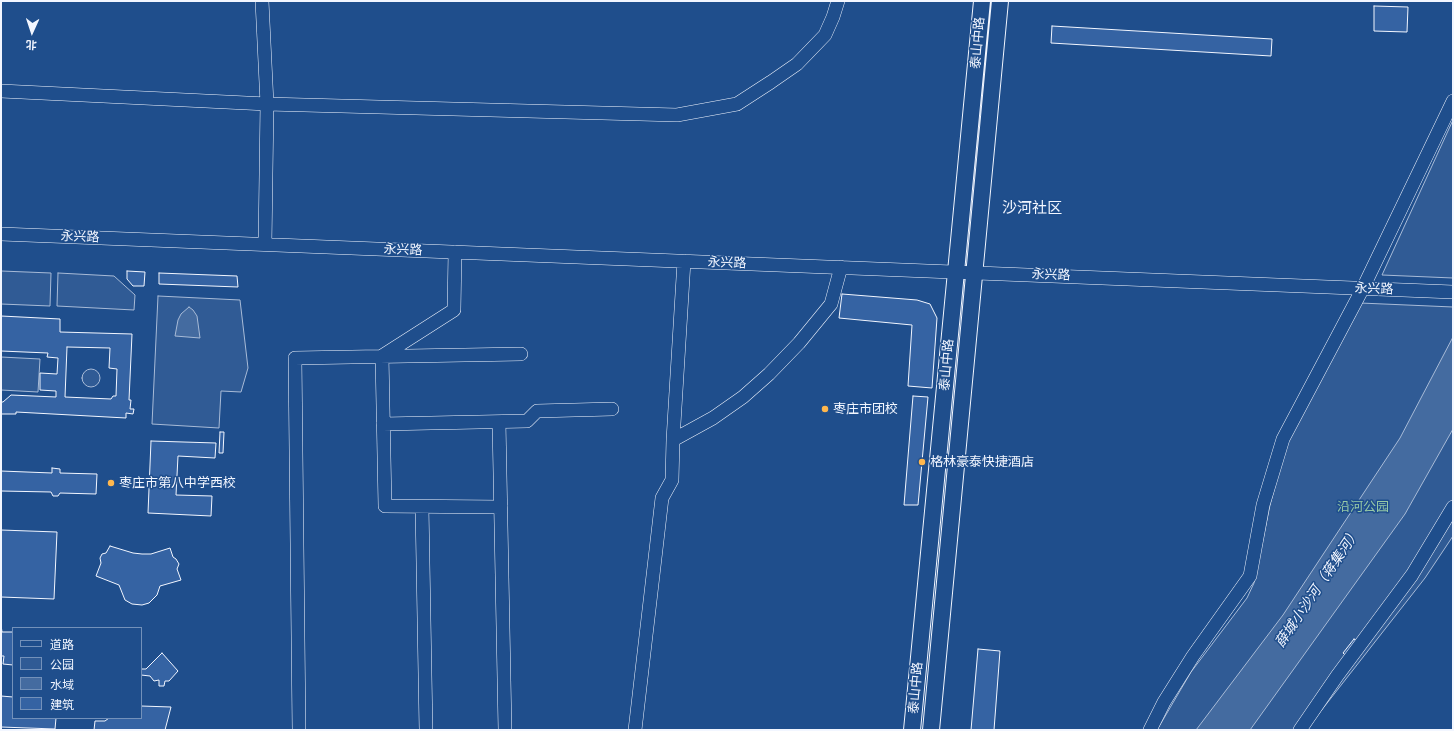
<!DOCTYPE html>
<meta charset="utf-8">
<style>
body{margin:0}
#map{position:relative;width:1454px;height:731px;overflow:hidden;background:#1f4e8c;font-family:Karla,"Noto Sans SC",sans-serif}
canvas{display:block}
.frame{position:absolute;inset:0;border:2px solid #f2f6ff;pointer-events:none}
.legend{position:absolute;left:12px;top:627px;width:130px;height:92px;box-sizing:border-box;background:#1f4e8c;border:1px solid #7391ba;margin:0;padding:5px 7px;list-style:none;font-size:12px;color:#f2f6ff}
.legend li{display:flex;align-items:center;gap:8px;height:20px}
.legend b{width:20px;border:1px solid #7391ba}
.north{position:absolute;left:12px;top:12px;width:40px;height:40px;-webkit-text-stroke:3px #1f4e8c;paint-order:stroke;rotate:183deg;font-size:11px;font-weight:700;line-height:16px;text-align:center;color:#f2f6ff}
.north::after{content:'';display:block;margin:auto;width:14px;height:18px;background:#f2f6ff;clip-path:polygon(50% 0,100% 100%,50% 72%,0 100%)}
</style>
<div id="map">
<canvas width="1454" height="731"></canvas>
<div class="frame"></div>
<ul class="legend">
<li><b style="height:5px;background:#1f4e8c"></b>道路</li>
<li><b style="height:11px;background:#305b95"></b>公园</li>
<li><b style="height:11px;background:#446ba0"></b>水域</li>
<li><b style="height:11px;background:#3563a3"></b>建筑</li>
</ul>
<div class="north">北</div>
</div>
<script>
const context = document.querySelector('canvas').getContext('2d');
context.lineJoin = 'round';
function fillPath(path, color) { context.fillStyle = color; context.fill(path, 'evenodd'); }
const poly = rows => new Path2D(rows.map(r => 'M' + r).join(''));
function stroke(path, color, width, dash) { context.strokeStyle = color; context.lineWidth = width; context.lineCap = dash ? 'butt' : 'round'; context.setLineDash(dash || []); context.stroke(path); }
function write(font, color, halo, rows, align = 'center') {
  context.font = font + ' Karla,"Noto Sans SC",sans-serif'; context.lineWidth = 3; context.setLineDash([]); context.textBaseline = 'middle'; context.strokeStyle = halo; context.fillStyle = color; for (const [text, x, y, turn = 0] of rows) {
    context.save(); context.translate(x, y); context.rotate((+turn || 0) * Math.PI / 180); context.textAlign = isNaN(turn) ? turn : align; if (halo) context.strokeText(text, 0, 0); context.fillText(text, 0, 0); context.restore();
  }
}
const green = poly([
 [1453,120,1453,278,1382,275,1453,120],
 [1,271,51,273,50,306,1,304,1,271],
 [58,273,114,276,135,295,134,310,57,306,58,273],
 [158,296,240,300,248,368,241,392,221,391,219,428,152,424,158,296],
 [1360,303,1453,307,1453,536,1425,578,1306,730,1157,730,1191,672,1247,598,1254,583,1270,505,1287,441,1360,303],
 [1,357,40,359,38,392,1,390,1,357],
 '82 378a9 9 0 1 1 18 0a9 9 0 1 1-18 0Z'
]);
fillPath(green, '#305b95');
stroke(green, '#a8bbd7', 1);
const water = poly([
 [189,307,193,310,197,316,200,338,175,336,178,320,181,314,189,307],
 [1453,337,1453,429,1405,514,1250,730,1196,730,1283,615,1400,438,1453,337]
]);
fillPath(water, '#446ba0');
stroke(water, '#a8bbd7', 1);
const building = poly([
 [1374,6,1408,7,1407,32,1374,31,1374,6],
 [1052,26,1272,39,1271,56,1051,43,1052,26],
 [127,271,145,272,144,286,133,286,127,279,127,271],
 [159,273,237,276,238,287,159,284,159,273],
 [842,294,917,300,930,304,937,318,932,388,908,386,912,325,839,318,842,294],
 [1,316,60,319,60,332,132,334,129,400,131,400,130,409,134,409,133,414,126,413,126,418,16,412,16,414,1,414,1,402,3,402,11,395,56,397,56,391,40,390,40,373,57,374,58,358,47,357,48,353,1,351,1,316],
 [67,347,110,348,109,368,117,369,116,396,113,396,111,399,65,397,67,347],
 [913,396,928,397,918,505,904,505,913,396],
 [220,432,224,432,223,453,219,453,220,432],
 [151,441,216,443,215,458,178,456,176,495,212,496,211,516,148,513,151,441],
 [52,468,60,469,60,473,97,474,96,494,60,493,58,496,53,496,51,492,1,491,1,471,52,473,52,468],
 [1,530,57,532,54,599,1,597,1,530],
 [110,546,133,553,142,554,151,554,170,548,173,557,176,559,179,564,177,569,181,580,160,586,157,595,149,603,142,605,132,604,125,600,119,585,96,576,101,563,100,558,102,554,106,553,110,546],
 [1,625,2,632,13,632,13,665,3,664,4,656,1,656,1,625],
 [1354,639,1361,644,1350,659,1343,653,1354,639],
 [978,649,1000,651,994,730,971,730,978,649],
 [162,653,178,671,169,681,165,681,164,686,159,686,159,680,154,681,150,676,141,675,141,669,146,669,162,653],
 [1,696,13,697,13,718,56,718,55,729,1,727,1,696],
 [141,706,171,707,165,730,94,730,95,721,105,721,109,718,141,718,141,706]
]);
fillPath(building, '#3563a3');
stroke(building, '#f2f6ff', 1);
const minor = poly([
 [262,1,267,104,265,244],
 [1,91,267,104,677,115,737,104,771,82,797,64,825,35,833,17,838,1],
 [1,234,1453,292],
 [455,252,454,310,382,356,385,506,501,507],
 [684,261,673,440,713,418,743,397,769,374,799,343,831,304,841,267],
 [499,422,505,730],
 [383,424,527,421,537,411,612,409],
 [422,507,426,730],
 [299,730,295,358,521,354],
 [635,730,662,498,672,480,673,440],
 [1150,730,1164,702,1193,656,1250,576,1263,505,1283,439,1363,288,1453,101],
 [1300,730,1337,676,1412,575,1453,507]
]);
const major = poly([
 [912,730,982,1],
 [931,730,1000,1]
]);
stroke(minor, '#f2f6ff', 14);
stroke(major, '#f2f6ff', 18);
stroke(minor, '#1f4e8c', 13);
stroke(major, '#1f4e8c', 16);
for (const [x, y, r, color] of [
 [825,409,4,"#ffb74d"],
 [922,462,4,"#ffb74d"],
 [111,483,4,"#ffb74d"]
]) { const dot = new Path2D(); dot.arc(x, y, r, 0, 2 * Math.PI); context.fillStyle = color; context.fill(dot); stroke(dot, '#1f4e8c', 1.5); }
write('13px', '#f2f6ff', '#1f4e8c', [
 ["泰山中路",978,43,-85],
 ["永兴路",80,237,2],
 ["永兴路",403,250,2],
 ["永兴路",727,263,2],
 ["永兴路",1051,275,2],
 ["永兴路",1374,289,2],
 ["泰山中路",947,365,-85],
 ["泰山中路",916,688,-85]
]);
write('13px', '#f2f6ff', '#1f4e8c', [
 ["枣庄市团校",833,409],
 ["格林豪泰快捷酒店",930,462],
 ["枣庄市第八中学西校",119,483]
], 'left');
write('13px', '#97c8a6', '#1f4e8c', [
 ["沿河公园",1363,507]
]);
write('italic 14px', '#f2f6ff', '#1f4e8c', [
 ["薛城小沙河（蒋集河）",1318,588,-56]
]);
write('15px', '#f2f6ff', '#1f4e8c', [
 ["沙河社区",1032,209]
]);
</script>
